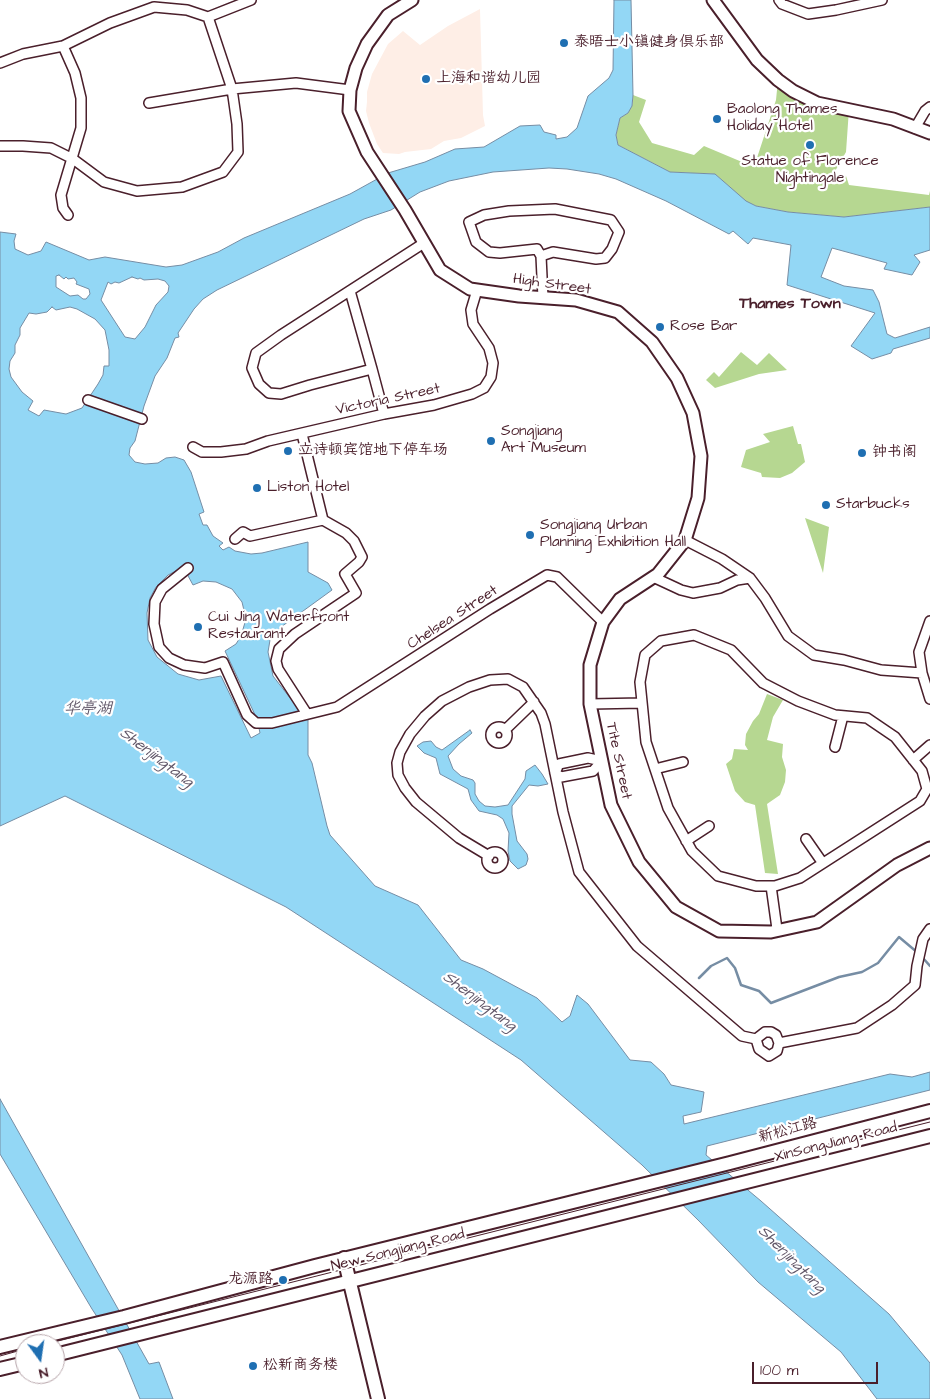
<!DOCTYPE html>
<meta charset="utf-8">
<style>
body{margin:0}
#map{position:relative;width:930px;height:1399px;overflow:hidden;background:#fff;font-family:"Architects Daughter",sans-serif}
canvas{display:block}
.north{position:absolute;left:15px;top:1334px;width:50px;height:50px;box-sizing:border-box;background:#fff;border:1px solid #b7a5aa;border-radius:50%;rotate:166deg;font-size:14px;font-weight:700;line-height:20px;text-align:center;color:#4a1f2b}
.north::after{content:'';display:block;margin:auto;width:18px;height:22px;background:#1f6fb2;clip-path:polygon(50% 0,100% 100%,50% 72%,0 100%)}
.scale{position:absolute;left:752px;top:1362px;width:126px;height:22px;box-sizing:border-box;border:2px solid #4a1f2b;border-top:0;padding-left:6px;font-size:15px;line-height:18px;white-space:nowrap;color:#4a1f2b;-webkit-text-stroke:4px #fff;paint-order:stroke}
</style>
<div id="map">
<canvas width="930" height="1399"></canvas>
<div class="north">N</div>
<div class="scale">100 m</div>
</div>
<script>
const context = document.querySelector('canvas').getContext('2d');
context.lineJoin = 'round';
function fillPath(path, color) { context.fillStyle = color; context.fill(path, 'evenodd'); }
const poly = rows => new Path2D(rows.map(r => 'M' + r).join(''));
function stroke(path, color, width, dash) { context.strokeStyle = color; context.lineWidth = width; context.lineCap = dash ? 'butt' : 'round'; context.setLineDash(dash || []); context.stroke(path); }
function write(font, color, halo, rows, align = 'center') {
  context.font = font + ' "Architects Daughter","LXGW WenKai TC",sans-serif'; context.lineWidth = 4.5; context.setLineDash([]); context.textBaseline = 'middle'; context.strokeStyle = halo; context.fillStyle = color; for (const [text, x, y, turn = 0] of rows) {
    context.save(); context.translate(x, y); context.rotate((+turn || 0) * Math.PI / 180); context.textAlign = isNaN(turn) ? turn : align; if (halo) context.strokeText(text, 0, 0); context.fillText(text, 0, 0); context.restore();
  }
}
fillPath(poly([
 [480,9,483,115,485,126,461,138,444,141,431,149,405,152,399,154,383,153,377,144,369,123,366,111,367,102,367,92,372,74,388,44,403,31,420,45,448,26]
]), '#feeee6');
fillPath(poly([
 [778,80,793,91,849,109,846,152,834,173,846,176,849,185,929,195,930,191,930,207,844,217,788,212,756,206,745,201,715,174,670,172,618,145,616,135,620,118,628,113,632,106,633,95,646,100,639,122,652,143,694,155,704,146,754,167,776,100],
 [741,352,757,365,769,353,787,370,759,374,715,388,706,380,714,372,719,377],
 [793,426,798,444,801,444,805,462,792,473,780,478,762,477,761,473,741,467,746,450,770,442,763,434],
 [805,518,829,527,823,573],
 [767,694,783,700,773,717,767,740,783,744,782,757,786,770,785,782,780,795,767,804,778,874,765,873,755,805,745,802,735,791,726,764,732,759,734,749,748,750,745,745,746,734,753,721,759,714]
]), '#b6d791');
const water = poly([
 [614,0,631,0,633,95,632,106,628,113,620,118,616,135,618,145,670,172,715,174,746,201,756,206,788,212,844,217,930,207,930,250,914,255,920,262,912,275,884,269,887,263,832,248,821,277,844,286,873,290,879,302,887,334,895,338,930,327,930,338,893,349,891,353,872,359,851,346,875,313,787,285,791,245,753,238,748,244,733,231,729,234,666,201,616,179,599,174,567,169,549,168,493,172,449,181,420,192,391,210,364,219,217,290,203,299,194,309,178,333,179,337,175,338,167,358,155,376,144,406,135,441,130,448,129,455,135,462,145,464,158,463,166,458,175,457,184,460,191,472,204,512,199,514,203,525,207,525,213,536,223,543,219,546,223,550,229,547,235,551,251,554,262,553,308,542,308,572,328,583,332,590,281,627,270,640,268,652,273,676,301,712,308,718,308,755,312,763,327,826,330,835,375,886,418,905,461,960,483,969,537,998,562,1022,570,1016,577,995,588,1004,630,1060,651,1062,664,1074,671,1085,704,1092,701,1112,683,1116,684,1124,890,1074,912,1077,930,1072,930,1090,707,1146,706,1155,761,1201,889,1314,930,1363,930,1399,877,1399,841,1352,758,1282,699,1221,642,1165,521,1060,286,907,65,796,0,826,0,232,16,234,14,241,15,249,28,255,41,251,46,242,89,260,105,257,166,267,182,265,218,252,244,238,350,194,388,173,425,162,455,149,484,147,520,126,540,125,544,132,556,135,556,139,567,137,577,128,588,96,609,78,613,70,614,0],
 [59,275,64,279,66,277,68,279,74,278,77,282,76,284,89,289,90,294,86,299,83,299,78,295,70,296,56,287,56,276,59,275],
 [132,277,138,279,140,278,144,280,158,279,165,281,169,286,168,292,156,305,145,327,135,339,125,337,101,300,108,282,111,284,115,282,119,283,132,277],
 [52,307,56,310,70,307,77,309,95,319,105,330,109,350,109,366,104,366,103,375,98,384,82,408,66,414,44,410,39,416,28,410,33,401,22,392,11,377,9,369,10,361,15,353,15,345,20,335,20,328,29,313,36,314,47,312,52,307],
 [188,565,192,571,187,574,193,585,203,581,216,582,232,589,242,602,246,619,241,636,236,644,225,651,257,719,260,733,251,738,221,676,199,680,178,674,157,657,148,640,147,613,150,598,156,587,168,575,188,565],
 [470,730,472,733,459,744,448,756,453,769,461,776,473,780,475,783,475,794,479,801,485,806,495,807,508,805,525,779,526,771,535,765,542,774,548,784,538,786,529,785,512,806,512,814,517,841,527,854,528,859,526,865,518,869,510,861,508,851,509,833,503,819,497,815,479,811,471,800,468,789,440,774,436,758,424,753,417,746,423,742,431,741,436,747,442,750,470,730],
 [0,1099,149,1364,159,1362,173,1399,140,1399,122,1355,92,1309,0,1154,0,1099]
]);
fillPath(water, '#93d7f5');
stroke(water, '#768da4', 1);
stroke(poly([
 [922,957,930,966],
 [699,978,711,966,727,958,735,968,741,985,759,991,771,1003,839,977,862,972,878,963,899,937,918,953]
]), '#768da4', 2.5);
const minor = poly([
 [779,0,782,4,808,14,836,10,882,0],
 [208,17,251,0],
 [63,46,75,73,81,98,81,128,61,195,63,208,68,215],
 [0,63,23,54,63,46,110,23,154,7,187,10,208,17,232,89,237,124,238,152,223,172,182,187,137,191,104,182,73,159,51,148,23,146,0,146],
 [149,103,232,89,296,83,350,90],
 [915,128,925,111,930,107],
 [541,256,553,252,596,259,605,258,612,249,619,232,611,220,555,209,509,211,484,215,469,222,476,242,489,252,500,253,537,249,541,256,543,298],
 [350,291,372,369,310,385,281,394,269,393,259,384,252,368,256,353,281,335,424,243],
 [372,369,384,414],
 [88,400,142,419],
 [302,434,323,520,346,533,354,541,362,557,359,562,345,574,356,593,295,634,279,649,276,661,278,669,307,714],
 [193,447,202,452,221,452,246,449,268,441,384,414,434,405,472,394,484,388,491,377,493,363,489,348,473,324,471,310,477,290],
 [235,539,243,532,250,536,323,520],
 [685,540,722,559,750,578,765,598,788,636,814,655,844,660,881,670,922,673],
 [188,568,162,589,155,602,154,624,159,647,169,658,184,665,205,668,223,662,247,715,256,723,272,723,337,707,490,609,547,575,557,577,603,622],
 [653,577,681,590,693,593,720,588,737,580,750,578],
 [930,621,919,652,922,673,930,699],
 [694,635,731,650,763,683,798,701,835,715,867,718,895,737,922,771,927,789,920,801,800,878,775,886,756,886,718,876,692,851,668,808,646,742,640,682,645,655,661,641,694,635],
 [590,704,642,703],
 '491 735a8 8 0 1 1 16 0a8 8 0 1 1-16 0Z',
 [505,730,534,702],
 [835,747,843,716],
 [588,758,602,761,593,771,561,777,555,773,559,764,588,758],
 [913,760,930,745],
 [655,769,683,762],
 [806,839,822,862],
 [686,841,709,826],
 '487 860a8 8 0 1 1 16 0a8 8 0 1 1-16 0Z',
 [489,856,459,838,416,802,405,788,398,775,397,763,400,752,410,734,425,716,442,701,469,687,490,680,508,679,523,687,541,713,545,724,563,812,579,872,637,946,742,1036,756,1039],
 [771,886,777,929],
 [765,1032,771,1032,776,1035,779,1043,777,1051,769,1056,759,1049,756,1039,765,1032],
 [779,1043,857,1028,892,1005,915,985,917,966,923,939,930,929]
]);
const tertiary = poly([
 [412,0,388,15,367,44,356,68,350,90,349,111,367,152,405,210,440,270,470,289,519,296,576,300,618,312,652,342,677,378,693,413,701,456,698,498,685,540,658,574,620,599,603,622,590,665,590,704,611,805,639,862,676,907,719,931,771,932,817,922,897,865,930,848],
 [713,0,757,60,778,80,793,91,817,103,893,119,930,133]
]);
const secondary = poly([
 [344,1258,378,1399],
 [0,1347,124,1317,315,1266,730,1163,930,1111],
 [55,1355,930,1136],
 [0,1369,25,1363]
]);
stroke(minor, '#4a1f2b', 12);
stroke(tertiary, '#4a1f2b', 15);
stroke(secondary, '#4a1f2b', 16);
stroke(minor, '#fff', 9);
stroke(tertiary, '#fff', 11);
stroke(secondary, '#fff', 12);
stroke(poly([
 [46,1344,930,1122],
 [0,1356,25,1349]
]), '#4a1f2b', 1);
for (const [x, y, r, color] of [
 [564,43,5,"#1f6fb2"],
 [426,79,5,"#1f6fb2"],
 [717,119,5,"#1f6fb2"],
 [810,145,5,"#1f6fb2"],
 [660,327,5,"#1f6fb2"],
 [491,441,5,"#1f6fb2"],
 [288,451,5,"#1f6fb2"],
 [862,453,5,"#1f6fb2"],
 [257,488,5,"#1f6fb2"],
 [826,505,5,"#1f6fb2"],
 [530,535,5,"#1f6fb2"],
 [198,627,5,"#1f6fb2"],
 [283,1280,5,"#1f6fb2"],
 [253,1366,5,"#1f6fb2"]
]) { const dot = new Path2D(); dot.arc(x, y, r, 0, 2 * Math.PI); context.fillStyle = color; context.fill(dot); stroke(dot, '#fff', 2); }
write('15px', '#4a1f2b', '#fff', [
 ["泰晤士小镇健身俱乐部",574,43],
 ["上海和谐幼儿园",436,79],
 ["Baolong Thames",727,110],
 ["Holiday Hotel",727,127],
 ["Statue of Florence",810,162,"center"],
 ["Nightingale",810,179,"center"],
 ["Rose Bar",670,327],
 ["Songjiang",501,432],
 ["Art Museum",501,449],
 ["立诗顿宾馆地下停车场",298,451],
 ["钟书阁",872,453],
 ["Liston Hotel",267,488],
 ["Starbucks",836,505],
 ["Songjiang Urban",540,526],
 ["Planning Exhibition Hall",540,543],
 ["Cui Jing Waterfront",208,618],
 ["Restaurant",208,635],
 ["龙源路",273,1280,"right"],
 ["松新商务楼",263,1366]
], 'left');
write('15px', '#4a1f2b', '#fff', [
 ["High Street",552,285,8],
 ["Victoria Street",388,400,-12],
 ["Chelsea Street",453,618,-33],
 ["Tite Street",618,761,78],
 ["新松江路",788,1131,-15],
 ["XinSongJiang Road",836,1143,-14],
 ["New Songjiang Road",398,1251,-14]
]);
write('bold 16px', '#4a1f2b', '#fff', [
 ["Thames Town",790,305]
]);
write('italic 16px', '#605668', '#fff', [
 ["华亭湖",88,710],
 ["Shenjingtang",156,758,37],
 ["Shenjingtang",479,1002,37],
 ["Shenjingtang",791,1260,45]
]);
</script>
